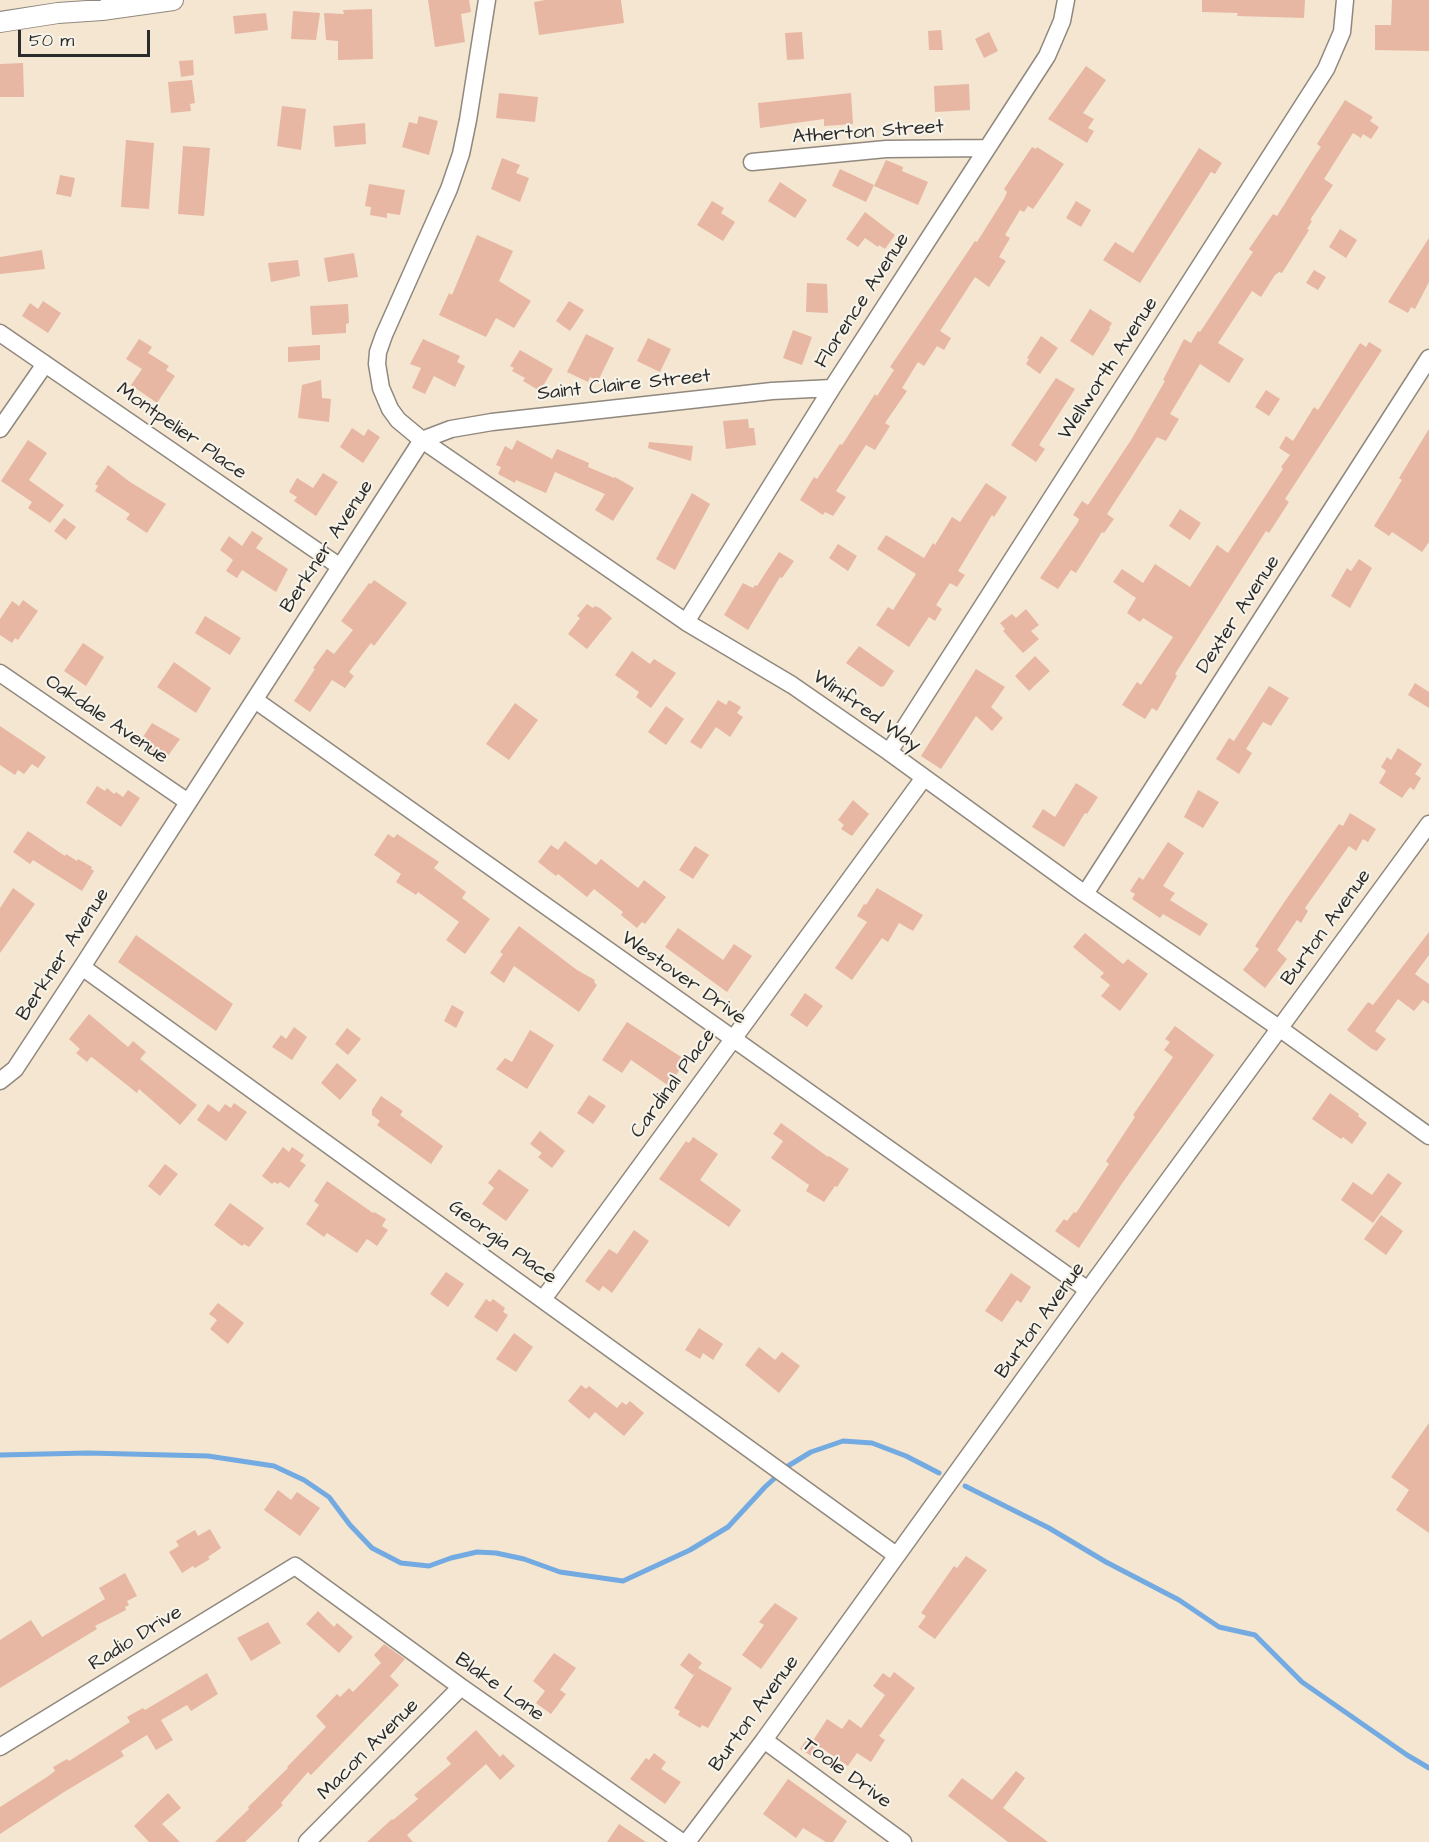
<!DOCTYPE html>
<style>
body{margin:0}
#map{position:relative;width:1429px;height:1842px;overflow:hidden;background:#f4e6d0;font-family:"Architects Daughter",sans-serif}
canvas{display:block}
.scale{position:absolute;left:18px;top:30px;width:132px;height:27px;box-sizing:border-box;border:3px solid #2b2b2b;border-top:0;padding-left:8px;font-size:18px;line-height:21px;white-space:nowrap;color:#2b2b2b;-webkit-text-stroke:4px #f7f3e8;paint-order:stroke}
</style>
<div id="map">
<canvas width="1429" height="1842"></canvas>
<div class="scale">50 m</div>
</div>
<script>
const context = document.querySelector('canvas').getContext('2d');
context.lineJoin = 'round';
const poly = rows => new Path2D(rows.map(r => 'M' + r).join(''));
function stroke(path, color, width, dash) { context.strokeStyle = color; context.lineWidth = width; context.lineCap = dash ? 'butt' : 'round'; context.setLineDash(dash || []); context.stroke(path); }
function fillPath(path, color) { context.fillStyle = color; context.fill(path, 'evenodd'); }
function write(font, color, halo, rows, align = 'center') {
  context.font = font + ' "Architects Daughter",sans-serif'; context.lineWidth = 4.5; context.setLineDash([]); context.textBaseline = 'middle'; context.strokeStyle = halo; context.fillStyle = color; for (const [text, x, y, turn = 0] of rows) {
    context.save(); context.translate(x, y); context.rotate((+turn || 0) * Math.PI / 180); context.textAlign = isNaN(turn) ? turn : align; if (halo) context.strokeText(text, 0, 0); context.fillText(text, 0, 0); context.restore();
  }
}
stroke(poly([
 [0,1455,88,1453,208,1456,274,1466,304,1480,329,1497,350,1525,372,1548,401,1563,429,1566,451,1558,477,1552,496,1553,524,1559,560,1572,623,1581,690,1550,728,1527,765,1487,788,1466,811,1452,843,1441,872,1443,906,1456,939,1473],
 [965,1486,1049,1528,1106,1562,1179,1600,1219,1627,1255,1635,1302,1682,1407,1755,1429,1768]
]), '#73aae1', 5);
fillPath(poly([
 [428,0,469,0,471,12,461,14,465,42,435,47],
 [545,0,621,0,624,23,539,35,534,2],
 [1202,0,1305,0,1304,18,1237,16,1238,13,1202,12],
 [1392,0,1429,0,1429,51,1375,50,1375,25,1391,25],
 [372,9,373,59,338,60,338,41,326,40,324,13,344,14,343,10],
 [293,11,320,13,316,40,291,39],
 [266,13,268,30,235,34,233,16],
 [941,30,943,50,929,50,928,31],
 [802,32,804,59,787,60,785,33],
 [989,32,998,51,984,58,975,39],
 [193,60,194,75,181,77,179,61],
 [23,63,24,97,0,97,0,64],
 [1086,66,1106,80,1083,113,1094,119,1088,128,1094,131,1087,143,1048,119],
 [192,80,195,103,190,104,191,111,171,113,168,82],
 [969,84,970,110,935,112,934,86],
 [499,93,538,97,535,122,496,118],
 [851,93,853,124,824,126,824,119,760,128,758,103],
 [1345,100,1373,117,1370,121,1379,127,1371,139,1363,134,1361,138,1353,133,1324,179,1333,185,1310,220,1312,221,1307,229,1309,230,1282,273,1279,272,1275,275,1261,297,1252,291,1218,343,1244,359,1229,383,1200,364,1170,414,1179,419,1166,441,1157,437,1107,514,1114,519,1104,533,1102,532,1076,573,1071,570,1058,589,1040,578,1078,522,1079,519,1073,515,1082,501,1088,505,1131,440,1165,381,1163,380,1184,339,1191,343,1198,331,1200,332,1253,252,1249,249,1273,214,1277,216,1316,154,1321,147,1317,144],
 [282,106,306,109,301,150,277,146],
 [419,116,438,121,429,155,402,147,409,122,417,124],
 [365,123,366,144,335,147,333,126],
 [126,140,154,143,149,209,121,207],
 [183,146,210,148,204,216,178,214],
 [1032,147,1036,149,1037,147,1064,164,1033,209,1028,206,1024,212,1020,210,1005,235,1010,238,999,257,1006,261,989,287,975,277,940,331,951,338,944,350,937,346,924,366,918,362,902,388,907,391,885,423,890,426,875,450,866,445,836,491,846,497,833,516,825,512,823,515,800,500,814,477,817,479,840,444,842,445,875,394,877,396,894,370,890,367,975,241,977,242,1004,199,1007,192,1004,189],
 [1199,148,1222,163,1215,174,1211,172,1140,283,1103,260,1115,242,1133,253],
 [502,158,520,165,516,173,529,178,520,202,491,189],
 [886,160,903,167,902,171,928,182,918,205,874,186],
 [840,169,874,185,866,202,832,186],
 [60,175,75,178,71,197,56,194],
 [780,182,807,200,795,218,768,201],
 [369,184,405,190,400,215,387,213,387,218,370,215,371,207,365,206],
 [712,201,724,208,721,213,735,222,723,241,697,225],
 [1076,201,1091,210,1081,227,1066,218],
 [865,212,895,235,885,249,879,245,878,247,865,238,858,247,846,239],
 [1340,229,1357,240,1346,258,1329,247],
 [477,235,513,251,499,281,531,301,514,328,496,318,486,337,439,315,449,293,452,295],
 [1429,238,1429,282,1415,309,1411,307,1408,313,1388,302],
 [42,250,45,269,0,274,0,257],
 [354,253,358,277,328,282,324,258],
 [298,260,300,276,271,282,268,263],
 [1314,270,1326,277,1318,290,1306,283],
 [807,283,827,284,828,313,806,312],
 [43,301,61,313,48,333,22,316,30,303,38,309],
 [569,301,584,310,570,331,556,321],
 [348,304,349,323,346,324,346,333,312,335,310,306],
 [1090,309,1112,323,1109,328,1110,329,1093,356,1070,341],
 [793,330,812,337,802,365,783,358],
 [586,334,614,348,598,381,590,377,588,382,567,372],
 [1041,336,1058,348,1040,374,1026,364,1029,359,1027,358],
 [648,338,671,349,660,372,637,361],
 [139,339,152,347,148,353,169,366,166,370,175,376,157,403,131,385,142,369,126,359],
 [423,339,460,356,457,362,465,366,455,387,434,376,425,394,412,388,421,368,410,364],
 [1369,342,1382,350,1285,499,1289,502,1269,533,1266,531,1175,674,1177,676,1157,711,1152,708,1145,719,1122,705,1137,682,1141,685,1173,637,1143,618,1140,622,1127,613,1136,598,1113,582,1122,569,1143,583,1155,564,1190,587,1217,545,1228,553,1283,469,1281,467,1290,455,1279,448,1286,436,1293,441,1314,407,1318,410,1360,343,1366,347],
 [320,345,320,360,288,362,288,347],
 [520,350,553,369,540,391,523,381,525,378,512,371,514,368,510,366],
 [1056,378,1075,389,1039,445,1045,449,1036,462,1011,445],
 [321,380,322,398,331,399,329,422,298,418,302,385],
 [1266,390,1280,399,1269,416,1255,407],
 [748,419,749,428,754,428,756,445,726,449,723,421],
 [352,428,364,436,368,429,380,437,363,463,340,447],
 [1429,429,1429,542,1422,552,1392,532,1389,536,1374,526,1402,480,1399,478],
 [28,440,47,453,29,480,64,505,50,523,28,508,32,502,1,481],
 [517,440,552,459,557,449,589,463,588,467,614,478,615,477,634,488,613,521,595,510,605,494,555,472,546,493,516,480,515,483,498,474,501,467,496,465,505,446,512,450],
 [649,442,693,446,691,461,648,448],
 [108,465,130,482,166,504,147,533,126,519,130,514,95,491,98,486,95,484],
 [323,473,338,482,316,516,294,501,297,497,289,492,297,478,313,488],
 [986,483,1007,497,994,517,992,515,958,571,965,575,957,587,950,583,936,605,942,609,935,621,929,617,909,647,876,625,888,607,893,610,916,574,877,549,886,535,924,558,933,543,935,545,952,517,960,522],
 [692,493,710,504,675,570,656,559],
 [1180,509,1201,523,1190,540,1169,526],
 [64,518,76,527,66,540,54,531],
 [252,531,263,538,256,548,288,569,276,592,242,570,237,578,226,571,233,560,220,550,229,536,242,546],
 [838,544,857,556,848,571,829,558],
 [779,552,794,561,782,578,780,577,748,630,724,615,743,583,753,588,755,585,757,586],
 [1359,559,1372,568,1350,608,1331,596,1347,568,1351,571],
 [374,580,407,603,374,646,371,643,349,672,354,676,345,688,332,680,310,712,294,701,315,669,313,668,327,649,334,654,353,630,341,621,369,583,371,584],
 [23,600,38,611,18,640,15,638,12,643,0,635,0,619,12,601,19,606],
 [587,604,593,608,595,606,600,608,612,618,587,649,568,634,580,618,577,616],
 [1026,609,1039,625,1031,631,1039,639,1023,653,1003,631,1005,629,1000,623,1012,614,1016,618],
 [205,616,241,638,230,655,195,633],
 [83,643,104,657,86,686,64,671],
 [859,646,894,671,884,686,881,687,846,663],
 [632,651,650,664,654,659,676,673,651,708,636,697,639,692,615,675],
 [1035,656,1050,671,1029,691,1015,676],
 [174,662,211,688,196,713,157,687],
 [976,669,1005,687,991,707,1003,718,992,731,976,716,941,769,921,756],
 [1415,683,1429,692,1429,708,1408,695],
 [1269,686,1289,698,1271,726,1263,722,1246,749,1252,753,1239,774,1216,759,1229,738,1234,741],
 [718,700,726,705,729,700,741,707,737,713,743,717,730,737,716,727,701,749,690,742],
 [515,703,538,720,509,760,486,744],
 [666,706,684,719,666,745,648,732],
 [152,723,180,739,165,760,139,743],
 [0,726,46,757,38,768,32,764,24,774,18,770,15,775,0,765],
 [1398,748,1422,764,1415,774,1421,778,1414,790,1410,787,1402,798,1379,783,1386,771,1381,767,1387,757,1391,760],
 [1076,783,1098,797,1087,814,1085,813,1064,847,1032,827,1043,809,1055,817],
 [97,786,105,791,107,788,114,794,116,792,123,797,128,790,140,798,121,827,86,803],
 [1198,790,1219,802,1203,828,1184,817],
 [853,800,869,814,852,836,841,829,844,825,838,820],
 [1350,813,1376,829,1368,842,1363,839,1356,851,1349,846,1305,908,1308,911,1301,923,1297,920,1277,950,1287,959,1265,988,1243,970,1259,949,1255,946,1285,901,1339,824,1343,826],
 [28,831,65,856,66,854,77,861,78,859,92,867,91,869,94,871,82,891,33,860,30,864,13,852],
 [388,834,394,838,397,834,439,862,434,868,466,892,462,898,490,919,465,954,446,940,459,922,418,892,416,895,396,882,401,874,374,855],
 [565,841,596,865,601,859,638,888,644,880,666,897,645,924,642,922,637,928,621,915,623,912,594,889,587,897,558,874,556,876,538,862,551,845,558,850],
 [1168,842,1184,853,1163,886,1175,893,1170,900,1208,924,1200,936,1163,914,1160,918,1132,899,1135,894,1130,891,1139,877,1143,880],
 [695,846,709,855,693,879,679,870],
 [13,888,35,904,0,953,0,908],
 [877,888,923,915,913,931,899,923,888,942,882,938,852,980,835,968,867,922,857,916,864,904,866,905],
 [519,926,577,970,595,980,594,982,597,985,579,1012,514,966,504,983,490,973,503,954,500,952],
 [678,928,723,960,734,944,752,956,727,992,665,947],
 [1429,932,1429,955,1415,974,1429,984,1429,1004,1423,1000,1414,1011,1398,999,1375,1031,1386,1039,1377,1051,1372,1049,1347,1030,1368,1002,1373,1005],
 [1085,933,1123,964,1128,959,1148,974,1120,1011,1101,996,1110,985,1100,977,1104,973,1073,947],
 [136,935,233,1004,216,1031,118,962],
 [805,993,823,1006,807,1027,790,1015],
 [452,1005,464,1012,456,1028,444,1021],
 [89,1014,128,1047,133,1041,146,1052,140,1059,197,1105,180,1125,139,1089,137,1093,93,1058,91,1057,87,1062,76,1053,80,1049,69,1039],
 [627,1022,686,1060,669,1086,631,1060,622,1073,602,1060],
 [1175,1026,1214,1055,1123,1182,1079,1248,1055,1231,1064,1219,1067,1221,1074,1212,1076,1213,1109,1164,1106,1161,1135,1117,1133,1115,1173,1057,1164,1050,1170,1042,1165,1039],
 [294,1027,307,1037,292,1060,272,1047,281,1035,286,1039],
 [347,1028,361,1039,348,1055,335,1044],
 [530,1030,554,1045,527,1089,496,1069,505,1058,512,1062],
 [337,1063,357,1080,340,1100,321,1083],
 [1330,1093,1359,1114,1358,1116,1367,1123,1352,1144,1343,1137,1341,1139,1312,1119],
 [589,1095,606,1106,593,1124,577,1113],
 [381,1096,403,1111,400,1115,443,1146,431,1164,377,1125,380,1121,372,1115,372,1110],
 [234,1103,247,1112,226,1141,197,1120,208,1104,219,1112,225,1104,231,1108],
 [781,1123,828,1157,829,1156,849,1169,837,1187,835,1186,824,1202,806,1191,809,1185,771,1158,783,1141,773,1134],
 [540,1131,565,1151,552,1168,538,1157,542,1153,530,1144],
 [693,1137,718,1154,700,1180,741,1210,729,1227,659,1179,686,1141,689,1143],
 [283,1147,289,1152,292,1147,304,1155,300,1161,306,1165,289,1188,280,1182,278,1184,274,1182,272,1184,262,1176],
 [165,1164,178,1174,160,1196,148,1186],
 [499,1169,529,1190,506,1221,482,1204,494,1188,488,1183],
 [1388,1173,1402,1183,1373,1223,1341,1200,1353,1182,1372,1195],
 [327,1181,373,1213,374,1212,386,1219,382,1226,388,1230,377,1246,367,1239,357,1253,327,1233,324,1237,306,1224,319,1205,314,1201],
 [230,1203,264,1228,249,1247,244,1244,242,1246,214,1225],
 [1381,1215,1403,1231,1386,1255,1364,1239],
 [634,1230,649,1241,612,1293,603,1286,599,1291,585,1281,609,1249,617,1254],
 [446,1272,464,1284,448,1307,430,1294],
 [1011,1273,1031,1287,1021,1303,1017,1300,1002,1322,985,1311],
 [486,1299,490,1302,493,1299,505,1308,503,1312,508,1315,497,1332,474,1317],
 [218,1303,244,1323,228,1344,210,1329,217,1320,209,1314],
 [699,1328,723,1344,713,1360,703,1353,700,1359,685,1350],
 [514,1333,533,1347,516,1372,496,1359],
 [759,1347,775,1360,782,1352,800,1366,779,1393,745,1365],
 [581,1385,586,1389,589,1386,617,1408,622,1402,626,1405,630,1401,644,1413,624,1436,595,1412,589,1419,568,1401],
 [1429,1423,1429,1533,1396,1510,1409,1490,1391,1477],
 [278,1490,291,1500,297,1492,320,1508,300,1536,264,1510],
 [210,1529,221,1548,208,1557,210,1559,195,1568,193,1566,182,1573,169,1552,179,1546,176,1541,195,1530,198,1536],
 [966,1556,987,1570,935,1639,918,1627,926,1616,921,1613,954,1566,957,1568],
 [125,1573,137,1596,127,1601,129,1605,125,1607,126,1610,95,1626,97,1629,0,1688,0,1640,31,1620,42,1637,105,1599,99,1588],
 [775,1603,798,1618,761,1669,742,1655,764,1625,759,1622],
 [318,1611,334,1627,337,1623,353,1637,339,1653,306,1624],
 [268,1622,281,1643,251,1661,237,1638],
 [384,1644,405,1659,390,1676,399,1685,311,1775,308,1772,281,1803,283,1805,245,1842,215,1842,249,1809,248,1807,288,1768,287,1767,326,1727,316,1716,337,1694,340,1697,349,1688,353,1692,381,1663,374,1655],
 [554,1653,576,1668,560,1690,566,1694,551,1714,536,1703,545,1691,533,1681],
 [689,1653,702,1663,698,1668,732,1688,708,1728,702,1725,700,1728,678,1715,680,1711,674,1708,695,1673,693,1675,680,1665],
 [894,1672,915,1688,879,1736,885,1740,871,1762,857,1753,848,1766,820,1747,813,1757,800,1749,809,1736,814,1739,827,1719,842,1729,849,1719,861,1728,885,1695,873,1686,883,1673,890,1678],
 [207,1673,218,1694,191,1711,187,1705,161,1720,173,1740,156,1750,147,1735,121,1751,124,1756,64,1792,0,1834,0,1807,47,1777,55,1771,53,1767,67,1759,69,1761,130,1722,127,1717,143,1708,145,1710],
 [476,1730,500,1757,503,1754,515,1766,500,1780,486,1764,407,1835,413,1842,367,1842,392,1819,393,1820,418,1799,414,1795,451,1764,446,1758],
 [654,1753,666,1762,661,1769,681,1782,665,1804,630,1779,646,1758,649,1760],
 [1016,1771,1025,1778,1003,1808,1048,1842,1008,1842,948,1796,962,1778,992,1800],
 [788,1779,847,1821,833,1842,826,1842,803,1828,796,1838,763,1814],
 [168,1793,181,1808,162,1824,180,1842,149,1842,134,1826],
 [619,1824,646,1842,607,1842]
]), '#e7b7a4');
const minor = poly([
 [487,0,468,120,461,154,449,189,384,335,378,352,377,364,381,388,390,409,398,420,422,440,686,622,792,685,889,752,1085,894,1279,1028,1429,1136],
 [752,162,886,149,986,148],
 [0,333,339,566],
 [0,429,45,364],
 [422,440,451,429,492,422,772,391,832,388],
 [686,622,832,388,1047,56,1062,21,1066,0],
 [0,673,188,802],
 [255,700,1088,1290],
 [889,752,1326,69,1342,32,1345,0],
 [1085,894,1429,358],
 [82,967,896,1555],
 [0,1081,15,1069,82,967,422,440],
 [544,1298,923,779],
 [764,1740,903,1842],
 [0,1747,295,1566,461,1687,682,1842],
 [307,1842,461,1687],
 [687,1842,764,1740,1088,1290,1429,824]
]);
const tertiary = poly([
 [0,22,58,13,102,10,173,0]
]);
stroke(minor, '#90887e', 19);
stroke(tertiary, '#90887e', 22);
stroke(minor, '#fff', 16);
stroke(tertiary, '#fff', 20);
write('20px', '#2b2b2b', '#f7f3e8', [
 ["Atherton Street",868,133,-4],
 ["Florence Avenue",863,301,-57],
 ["Wellworth Avenue",1109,369,-57],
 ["Saint Claire Street",624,386,-6],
 ["Montpelier Place",181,432,35],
 ["Berkner Avenue",328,547,-57],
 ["Dexter Avenue",1239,615,-57],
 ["Winifred Way",866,712,35],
 ["Oakdale Avenue",106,720,34],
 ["Burton Avenue",1327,928,-54],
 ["Berkner Avenue",64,955,-57],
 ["Westover Drive",683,979,35],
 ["Cardinal Place",674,1084,-54],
 ["Georgia Place",502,1243,36],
 ["Burton Avenue",1041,1321,-54],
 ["Radio Drive",136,1639,-32],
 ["Blake Lane",499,1688,35],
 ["Burton Avenue",755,1714,-54],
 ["Macon Avenue",369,1750,-45],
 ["Toole Drive",846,1774,36]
]);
</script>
